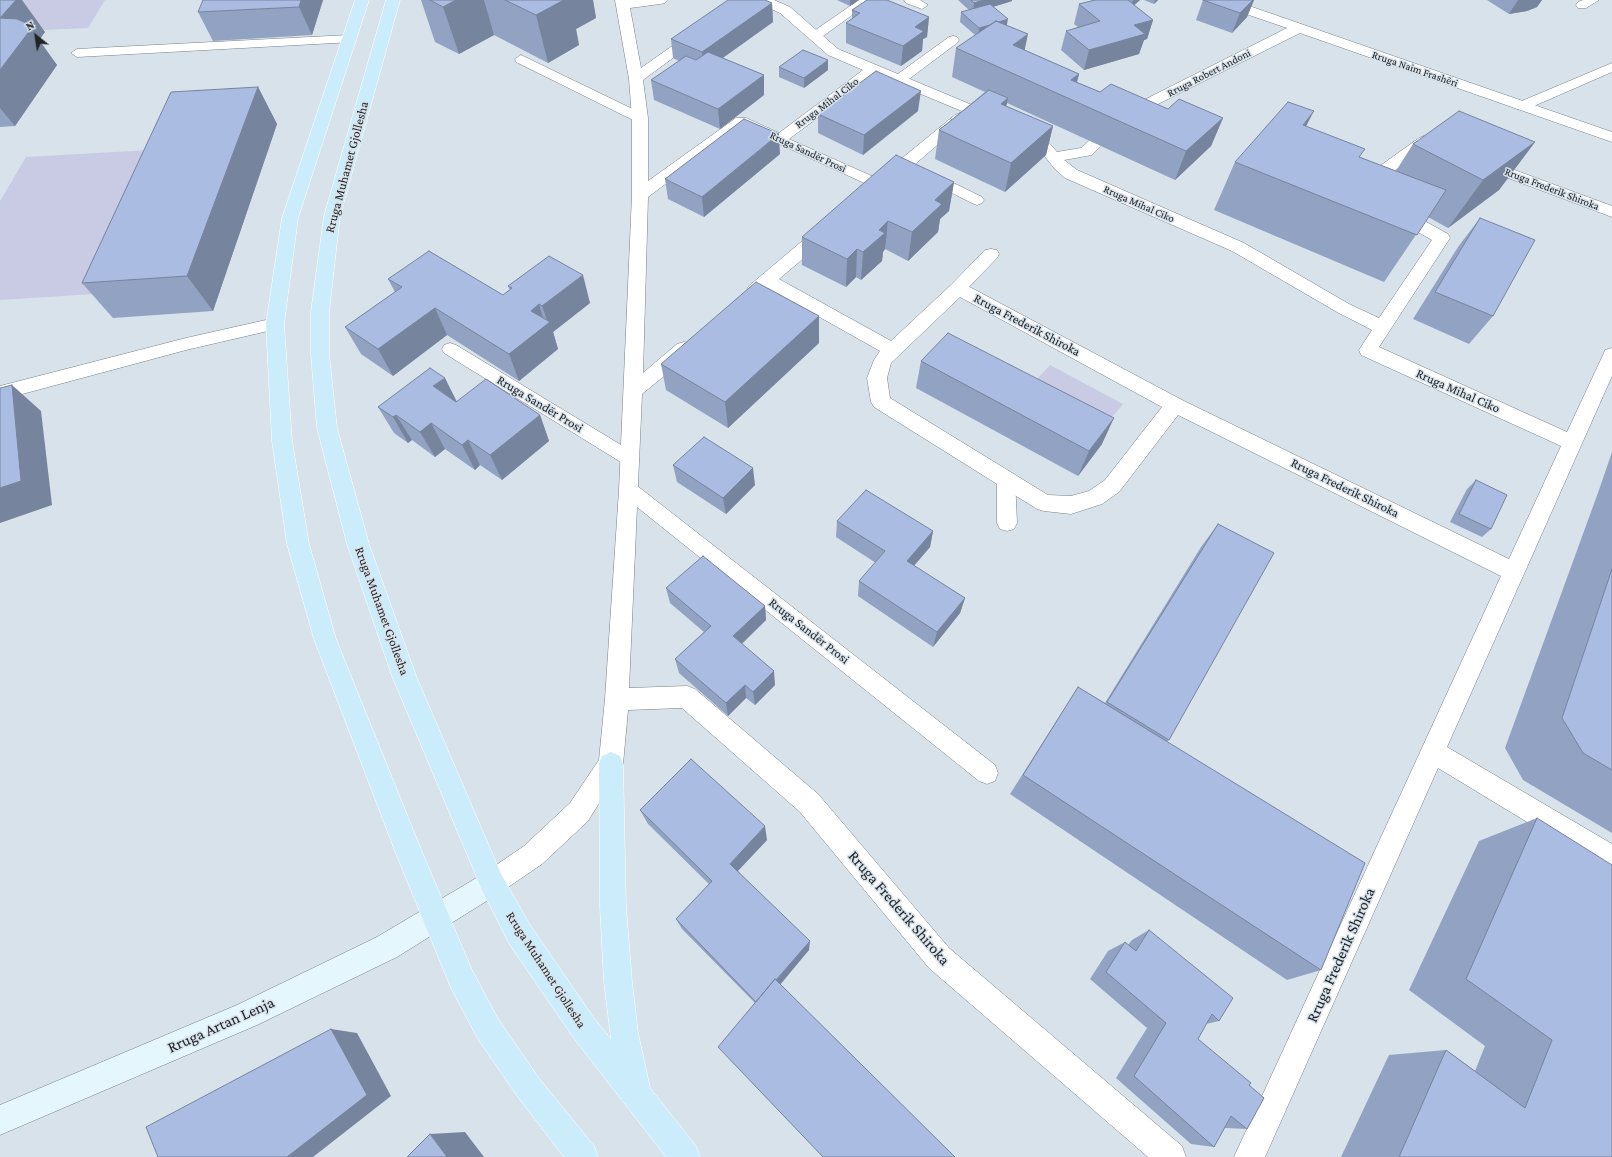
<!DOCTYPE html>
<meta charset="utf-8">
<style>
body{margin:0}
#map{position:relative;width:1612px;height:1157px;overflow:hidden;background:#d8e2eb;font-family:"Crimson Pro",serif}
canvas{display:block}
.north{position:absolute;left:16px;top:16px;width:40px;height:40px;-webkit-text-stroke:3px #d8e2eb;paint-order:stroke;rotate:330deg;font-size:11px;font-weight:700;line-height:16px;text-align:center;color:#202427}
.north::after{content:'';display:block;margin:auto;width:14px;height:18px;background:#202427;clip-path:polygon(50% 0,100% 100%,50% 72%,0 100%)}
</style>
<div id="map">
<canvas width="1612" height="1157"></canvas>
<div class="north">N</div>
</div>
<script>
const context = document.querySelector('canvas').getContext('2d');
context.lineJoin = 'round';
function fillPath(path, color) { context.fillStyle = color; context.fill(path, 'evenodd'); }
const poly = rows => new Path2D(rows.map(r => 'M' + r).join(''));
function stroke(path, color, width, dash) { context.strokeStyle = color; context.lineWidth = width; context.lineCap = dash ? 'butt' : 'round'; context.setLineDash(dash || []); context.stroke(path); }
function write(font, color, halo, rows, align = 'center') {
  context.font = font + ' "Crimson Pro",serif'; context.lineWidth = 3; context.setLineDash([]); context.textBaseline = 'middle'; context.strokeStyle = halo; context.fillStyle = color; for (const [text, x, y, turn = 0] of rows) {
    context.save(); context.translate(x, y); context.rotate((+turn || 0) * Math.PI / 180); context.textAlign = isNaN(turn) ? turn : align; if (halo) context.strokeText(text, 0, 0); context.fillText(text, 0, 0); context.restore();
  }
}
fillPath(poly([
 [0,0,105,0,88,28,0,32],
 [186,148,124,292,0,300,0,201,26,157],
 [1050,365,1123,404,1103,428,1029,388]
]), '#c9cae3');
const lane = poly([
 [859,0,873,0,819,39,811,39,809,36,811,33,859,0],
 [904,0,920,0,928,5,922,9,906,3,904,0],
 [1583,0,1599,0,1586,8,1578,8,1576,5,1578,2,1583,0],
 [349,35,353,36,355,39,353,42,77,57,71,53,77,49,349,35],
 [953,36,957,37,959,40,957,43,905,82,895,82,893,79,895,76,949,37,953,36],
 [521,55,645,115,647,118,645,121,635,121,516,62,515,59,521,55],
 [1612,63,1612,72,1527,109,1517,109,1515,106,1517,103,1612,63],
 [780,135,885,182,887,185,885,188,880,190,875,188,775,142,773,139,775,136,780,135],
 [929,171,982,197,984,200,982,203,977,205,972,203,924,179,922,176,924,173,929,171],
 [991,249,997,250,999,254,997,258,964,292,958,294,952,292,950,288,952,284,985,250,991,249],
 [275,318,281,320,283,324,281,328,186,350,0,400,0,386,186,338,275,318],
 [450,343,456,345,636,454,639,459,636,464,630,466,624,464,444,353,442,349,444,345,450,343],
 [1006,472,1013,474,1015,479,1017,523,1014,529,1007,531,1000,529,997,523,997,479,999,474,1006,472],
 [629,482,636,485,995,765,998,773,995,781,987,784,979,781,622,495,620,490,622,485,629,482]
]);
const street = poly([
 [615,0,667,0,665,3,660,4,630,8,641,68,692,32,702,32,704,35,643,80,648,118,648,181,736,118,746,118,779,133,863,70,828,55,780,13,758,3,756,0,774,0,790,7,838,49,1032,130,1043,136,1057,152,1081,148,1090,140,1100,140,1103,143,1092,155,1064,160,1077,170,1244,243,1349,304,1379,318,1432,240,1389,216,1387,212,1389,208,1395,207,1401,208,1448,234,1450,238,1379,347,1567,432,1603,355,1605,350,1612,348,1612,376,1447,747,1612,844,1612,872,1603,868,1438,768,1265,1157,1234,1157,1501,576,1178,415,1119,492,1102,504,1071,514,1044,511,1037,509,874,407,871,402,867,378,874,360,880,351,768,288,762,293,756,295,750,293,747,289,750,285,819,227,825,226,831,227,833,231,831,235,779,279,891,341,952,284,958,282,964,284,1182,400,1509,559,1561,446,1361,355,1359,350,1372,330,1337,312,1232,251,1065,178,1055,169,1033,142,1022,136,875,75,785,142,775,142,742,127,648,197,643,373,677,344,684,342,691,344,693,349,691,354,642,394,629,688,687,686,695,689,818,794,949,948,1182,1146,1186,1157,1148,1157,929,968,800,812,682,708,628,710,623,764,588,821,542,864,501,892,492,896,483,892,479,883,483,874,524,846,570,803,599,760,605,699,619,490,632,195,632,118,629,79,615,0],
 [960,297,1162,407,1105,480,1089,491,1071,496,1048,495,890,398,887,378,891,363,960,297],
 [1212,0,1232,0,1612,132,1612,142,1300,33,1142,112,1131,121,1121,121,1118,118,1121,115,1132,106,1287,28,1214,3,1212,0],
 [960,113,965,115,968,118,965,121,891,185,885,186,879,185,877,181,879,177,955,115,960,113],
 [1424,136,1436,141,1439,144,1436,147,1431,149,1425,147,1371,189,1365,190,1359,189,1357,185,1359,181,1419,138,1424,136],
 [1482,158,1612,206,1612,217,1476,166,1474,163,1476,160,1482,158]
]);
const secondary = poly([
 [492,870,501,874,505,883,501,892,397,957,257,1025,0,1135,0,1105,237,1005,377,937,483,874,492,870]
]);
const primary = poly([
 [355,0,369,0,298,218,284,324,292,441,309,544,336,639,420,847,471,968,498,1019,538,1077,594,1146,598,1157,564,1157,518,1097,478,1039,451,988,395,851,314,639,287,544,272,441,266,324,282,218,355,0],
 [386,0,400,0,340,216,329,312,329,354,337,428,369,544,416,676,501,874,530,925,593,1017,611,1039,604,982,600,907,599,764,602,756,611,752,620,756,623,764,626,907,632,982,638,1033,650,1088,696,1146,700,1157,666,1157,573,1037,510,945,483,892,392,676,347,544,317,428,311,354,311,312,324,216,386,0]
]);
stroke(lane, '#788189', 1);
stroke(street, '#788189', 1);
stroke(secondary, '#788189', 1);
stroke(primary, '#fff', 1);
fillPath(lane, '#fff');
fillPath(street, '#fff');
fillPath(secondary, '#e5f6fd');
fillPath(primary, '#cbecfa');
fillPath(poly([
 [0,0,45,32,39,40,57,65,15,126,0,127],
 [323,0,312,35,213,41,198,12],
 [421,0,593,0,596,18,576,29,579,45,548,63,494,35,459,54,435,42],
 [837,0,859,0,850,6],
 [958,0,1012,0,1012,1,993,7,1025,50,1079,74,1077,82,1100,92,1168,109,1223,118,1211,146,1175,180,1007,103,1006,106,1053,126,1046,155,1005,192,935,159,939,130,985,92,952,77,956,48,975,35,960,22,961,12,969,10],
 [1095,0,1140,0,1134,5,1153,20,1147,39,1144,40,1139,54,1084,70,1061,50,1066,31,1078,27,1074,24,1079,4],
 [1144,0,1158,0,1154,4],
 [1203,0,1254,0,1247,17,1232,33,1196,20],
 [1487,0,1542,0,1537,7,1527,11,1509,14],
 [772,3,773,22,723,58,764,75,764,95,720,129,654,100,651,80,679,61,673,58,671,39],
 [852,10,929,17,927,37,923,39,922,51,901,66,846,43,846,23,852,19],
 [779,67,828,70,804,88,779,77],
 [258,87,277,124,213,311,113,318,82,283],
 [918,111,863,155,818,133,818,114],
 [1306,126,1360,157,1396,171,1413,144,1535,142,1499,190,1448,228,1428,217,1384,282,1214,210,1235,162],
 [780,154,704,217,668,199,665,179],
 [954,182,949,211,940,219,938,232,908,261,885,249,883,252,882,261,861,280,856,277,846,287,802,265,802,237],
 [1480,218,1493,316,1469,344,1413,319,1458,247],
 [388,279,503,295,510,290,508,286,590,303,553,332,558,349,519,381,447,335,393,376,361,354,345,327,395,292],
 [819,316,819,343,728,428,666,390,661,364],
 [921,361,1102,444,1078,476,916,388],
 [457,402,540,415,549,441,502,480,480,465,475,470,445,449,435,457,412,440,408,443,394,433,378,407],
 [1612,452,1612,833,1523,780,1505,748,1599,490],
 [673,465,755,485,726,514,677,482],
 [1476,480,1491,529,1482,537,1450,522,1467,489],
 [837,521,933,531,930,547,914,566,965,598,960,613,933,647,858,596,859,581,876,563,836,537],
 [1218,524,1169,740,1167,742,1321,970,1287,980,1010,794,1078,687,1105,703,1201,547],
 [666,588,765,606,766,620,742,644,775,685,755,705,746,698,728,716,679,673,675,659,704,632,670,603],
 [640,810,767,840,738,871,809,950,755,1003,682,929,676,919,709,884,648,824],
 [1537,818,1612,1157,1341,1157,1389,1055,1446,1050,1475,1071,1485,1046,1409,990,1479,841],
 [1149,930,1219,1021,1206,1024,1198,1039,1249,1085,1247,1129,1225,1128,1214,1147,1191,1144,1116,1078,1147,1028,1090,979,1108,951,1125,942,1128,945,1132,940]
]), '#92a2c2');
fillPath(poly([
 [16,0,22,0,45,32,39,40,57,65,15,126,0,108,0,18],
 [301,0,323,0,312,35,299,7],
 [456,0,484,0,494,35,459,54,443,7],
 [554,0,593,0,596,18,576,29,579,45,548,63,536,15],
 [850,0,859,0,850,6],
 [984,0,1012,0,1012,1,973,13,974,3],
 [1133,0,1140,0,1130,9],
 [1155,0,1158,0,1154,4],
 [1253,0,1254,0,1247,17,1232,33,1240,13],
 [1518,0,1542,0,1537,7,1527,11,1509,14],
 [772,3,773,22,704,71,702,52],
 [929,17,927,37,923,39,922,51,901,66,903,46,915,27],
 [1008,19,1006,29,978,38,979,28],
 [1153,20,1147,39,1144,40,1139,54,1084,70,1089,50,1134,25],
 [1028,34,1022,63,1013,45],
 [828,60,828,70,804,88,804,78],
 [1079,74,1072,100,1071,80],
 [764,75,764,95,720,129,718,109],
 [258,87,277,124,213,311,187,276],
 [921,91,918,111,863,155,864,135],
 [1008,98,1002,126,1001,104],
 [1314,111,1289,159,1303,125],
 [1223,118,1211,146,1175,180,1186,151],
 [1053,126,1046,155,1005,192,1011,163],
 [779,134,780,154,704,217,702,197],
 [1535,142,1499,190,1448,228,1483,180],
 [954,182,949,211,940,219,938,232,908,261,912,232,935,200],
 [888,221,885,249,883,252,882,261,861,280,863,252,879,230],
 [857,249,856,277,846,287,847,259],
 [583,275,590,303,553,332,558,349,519,381,509,354,531,311,539,304,545,325,548,323,542,306],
 [435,308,447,335,393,376,378,349],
 [819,316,819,343,728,428,725,402],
 [445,378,458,404,433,386],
 [12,385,41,411,52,505,0,523,0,488],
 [396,415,412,440,408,443,393,417],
 [540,415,549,441,502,480,490,455],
 [1114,418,1102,444,1078,476,1089,451],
 [431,423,445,449,435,457,420,432],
 [468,440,480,465,475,470,462,445],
 [753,468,755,485,726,514,723,498],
 [933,531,930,547,904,577,907,561],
 [965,598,960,613,933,647,937,632],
 [765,606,766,620,735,650,733,636],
 [774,671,775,685,755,705,753,692],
 [745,685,746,698,728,716,726,703],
 [765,826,767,840,733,876,730,864],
 [810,941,809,950,760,1009,757,1003],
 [331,1029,357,1033,391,1096,313,1157,287,1157],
 [465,1132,484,1157,447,1157,430,1134]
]), '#77849e');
const building = poly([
 [0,0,16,0,0,18,17,19,26,23,31,29,0,70,0,0],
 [203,0,301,0,299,7,198,12,203,0],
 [430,0,456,0,443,7,430,0],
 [505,0,564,0,536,15,505,0],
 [728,0,765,0,772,3,702,52,671,39,728,0],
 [867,0,887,0,929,17,915,27,924,31,903,46,846,23,860,13,852,10,867,0],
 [971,0,984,0,974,3,971,0],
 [1095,0,1128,0,1153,20,1134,25,1145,34,1089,50,1066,31,1100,21,1079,4,1095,0],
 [1203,0,1253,0,1240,13,1203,0],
 [990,4,1008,19,999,22,996,21,990,25,979,28,961,12,990,4],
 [996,21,1028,34,1013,45,1079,74,1071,80,1100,92,1111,84,1168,109,1179,99,1223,118,1186,151,956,48,996,21],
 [803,50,828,60,804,78,779,67,803,50],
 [708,52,764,75,718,109,651,80,686,56,696,60,708,52],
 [876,71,921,91,864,135,818,114,876,71],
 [258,87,187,276,82,283,171,92,258,87],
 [989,90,1008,98,1001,104,1053,126,1011,163,939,130,989,90],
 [1288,102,1314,111,1303,125,1365,149,1359,157,1446,190,1417,235,1235,162,1288,102],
 [1459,111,1535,142,1483,180,1413,144,1459,111],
 [744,119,779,134,702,197,665,179,744,119],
 [896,155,954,182,935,200,942,204,912,232,888,221,879,230,885,233,863,252,857,249,847,259,802,237,896,155],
 [1480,218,1535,240,1493,316,1435,292,1480,218],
 [429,251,503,295,512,288,508,286,549,256,583,275,542,306,539,304,531,311,550,322,509,354,435,308,378,349,345,327,402,287,388,279,429,251],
 [756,282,819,316,725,402,661,364,756,282],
 [948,333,1114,418,1089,451,921,361,948,333],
 [430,368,445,378,433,386,456,402,486,379,540,415,490,455,468,440,462,445,431,423,420,432,396,415,393,417,378,407,430,368],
 [12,385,21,481,0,488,0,388,12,385],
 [704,437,753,468,723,498,673,465,704,437],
 [1476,480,1507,495,1491,529,1459,514,1476,480],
 [866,490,933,531,907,561,965,598,937,632,859,581,885,551,837,521,866,490],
 [1218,524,1274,553,1169,740,1107,702,1218,524],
 [703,556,765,606,733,636,774,671,753,692,745,685,726,703,675,659,711,626,666,588,703,556],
 [1612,569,1612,770,1583,753,1562,718,1612,569],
 [1078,687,1365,863,1321,970,1023,775,1078,687],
 [691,759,765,826,730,864,810,941,776,980,775,979,756,1002,676,919,712,881,640,810,691,759],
 [1537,818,1612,865,1612,1157,1399,1157,1446,1050,1525,1108,1552,1040,1466,979,1537,818],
 [1149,930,1233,998,1219,1021,1212,1014,1198,1039,1251,1083,1249,1085,1264,1098,1247,1129,1231,1116,1214,1147,1134,1076,1166,1023,1106,972,1125,942,1136,951,1149,930],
 [775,979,955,1157,823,1157,718,1047,775,979],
 [331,1029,367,1095,287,1157,158,1157,146,1127,331,1029],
 [430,1134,447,1157,407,1157,430,1134]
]);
fillPath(building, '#aabce1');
stroke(building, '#77849e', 1);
write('11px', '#202427', '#d8e2eb', [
 ["Rruga Naim Frashëri",1415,69,19],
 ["Rruga Robert Andoni",1209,73,-27],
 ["Rruga Mihal Ciko",827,103,-37],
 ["Rruga Sandër Prosi",808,152,25],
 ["Rruga Frederik Shiroka",1552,189,21],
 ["Rruga Mihal Ciko",1139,204,24]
]);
write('13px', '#202427', '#d8e2eb', [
 ["Rruga Muhamet Gjollesha",347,167,-75],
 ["Rruga Frederik Shiroka",1027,325,28],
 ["Rruga Mihal Ciko",1458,391,24],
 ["Rruga Sandër Prosi",540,404,31],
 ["Rruga Frederik Shiroka",1345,488,26],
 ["Rruga Muhamet Gjollesha",382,611,70],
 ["Rruga Sandër Prosi",809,631,38],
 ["Rruga Muhamet Gjollesha",546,970,57]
]);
write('16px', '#202427', '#d8e2eb', [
 ["Rruga Frederik Shiroka",899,908,49],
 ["Rruga Frederik Shiroka",1341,955,-66],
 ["Rruga Artan Lenja",221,1025,-24]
]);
</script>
